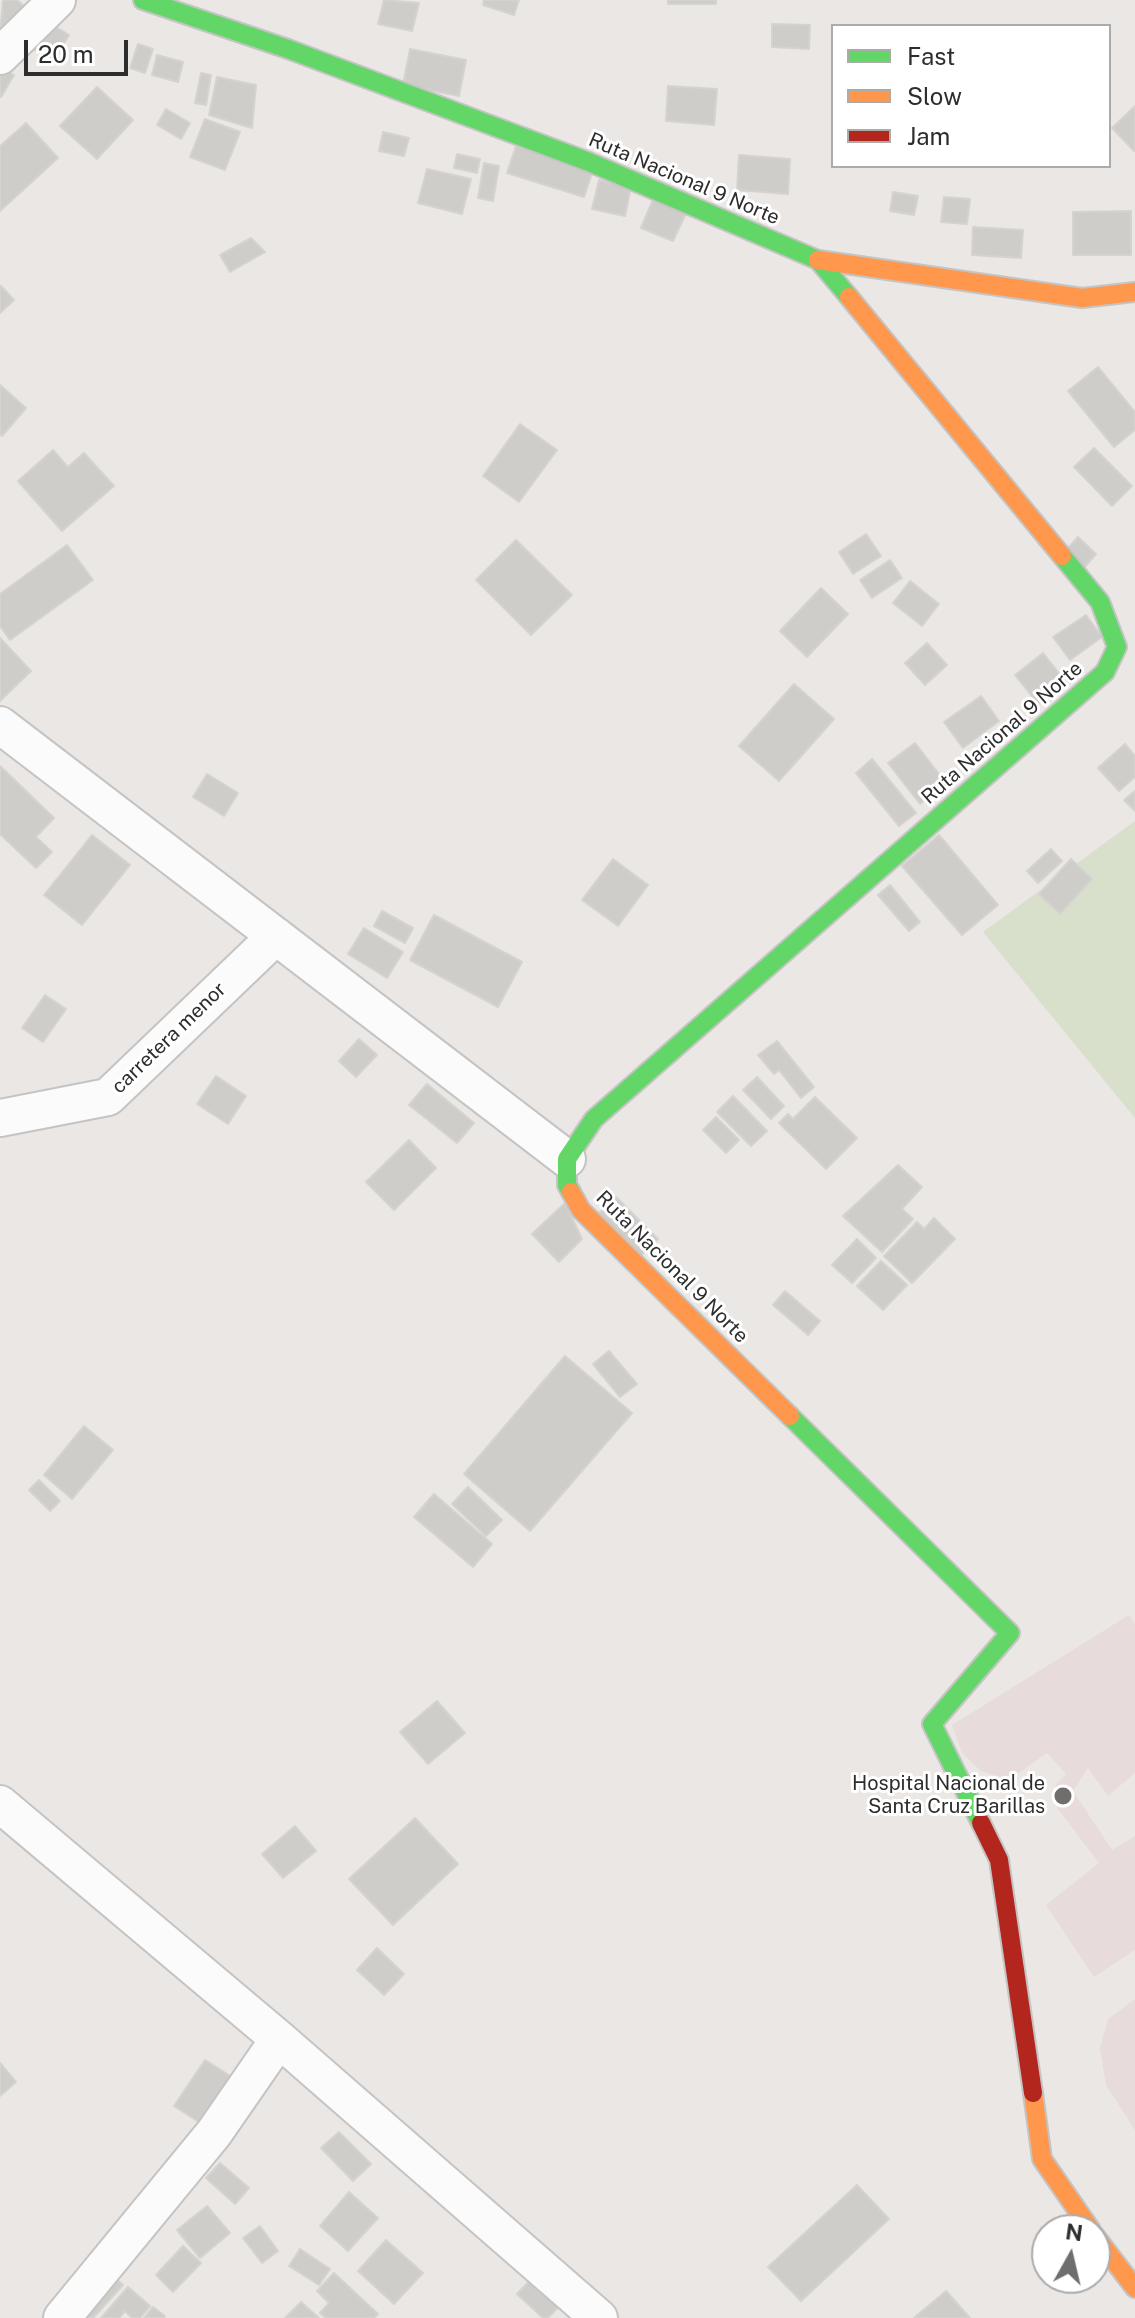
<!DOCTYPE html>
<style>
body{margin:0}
#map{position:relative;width:1135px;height:2318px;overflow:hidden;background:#eae7e4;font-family:"Public Sans",sans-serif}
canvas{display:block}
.legend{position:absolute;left:831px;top:24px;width:280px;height:144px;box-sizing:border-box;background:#fff;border:2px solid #ababab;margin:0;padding:10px 14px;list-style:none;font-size:24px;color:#2d2d2d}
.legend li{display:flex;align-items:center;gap:16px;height:40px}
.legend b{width:40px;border:2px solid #ababab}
.north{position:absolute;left:1031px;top:2214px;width:80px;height:80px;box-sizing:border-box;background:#fff;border:2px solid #ababab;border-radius:50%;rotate:8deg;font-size:22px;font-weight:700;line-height:32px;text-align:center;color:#2d2d2d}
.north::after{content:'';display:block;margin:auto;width:28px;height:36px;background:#6f6e6d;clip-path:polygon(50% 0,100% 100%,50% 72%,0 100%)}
.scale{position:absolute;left:24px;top:40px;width:104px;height:36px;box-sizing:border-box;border:4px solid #2d2d2d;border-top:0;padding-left:10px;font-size:24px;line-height:28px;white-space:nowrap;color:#2d2d2d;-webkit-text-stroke:6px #fff;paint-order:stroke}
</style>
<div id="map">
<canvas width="1135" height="2318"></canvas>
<ul class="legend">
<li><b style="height:10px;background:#63d668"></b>Fast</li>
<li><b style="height:10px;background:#ff974d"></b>Slow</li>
<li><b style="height:10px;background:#b3261e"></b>Jam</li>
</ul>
<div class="north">N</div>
<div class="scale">20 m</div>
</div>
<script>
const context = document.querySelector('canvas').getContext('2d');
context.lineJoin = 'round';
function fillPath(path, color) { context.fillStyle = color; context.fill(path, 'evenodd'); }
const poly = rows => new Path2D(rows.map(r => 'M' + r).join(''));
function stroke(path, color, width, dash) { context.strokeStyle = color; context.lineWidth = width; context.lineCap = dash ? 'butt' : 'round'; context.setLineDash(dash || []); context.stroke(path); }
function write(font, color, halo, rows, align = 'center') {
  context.font = font + ' "Public Sans",sans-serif'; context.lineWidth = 6; context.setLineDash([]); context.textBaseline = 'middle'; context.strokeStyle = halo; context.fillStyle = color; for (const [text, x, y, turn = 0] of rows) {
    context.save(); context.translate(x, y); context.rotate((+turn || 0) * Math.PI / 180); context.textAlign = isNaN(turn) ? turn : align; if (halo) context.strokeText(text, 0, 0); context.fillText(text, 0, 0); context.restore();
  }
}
fillPath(poly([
 [1129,1615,1135,1624,1135,1773,1108,1796,1088,1768,1073,1791,1112,1850,1135,1836,1135,1950,1094,1977,1046,1905,1099,1863,1058,1809,1052,1795,1056,1784,1066,1774,1047,1753,1009,1780,981,1771,962,1753,952,1725],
 [1135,1999,1135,2130,1106,2085,1100,2048,1108,2019]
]), '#e8dbdb');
fillPath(poly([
 [1135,821,1135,1118,983,932]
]), '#d8dfcb');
const building = poly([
 [3,0,17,0,31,12,0,33,3,0],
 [384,0,419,3,412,31,378,24,384,0],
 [484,0,519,0,514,15,483,5,484,0],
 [668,0,716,0,716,4,668,4,668,0],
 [35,14,69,35,53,61,19,41,35,14],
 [772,24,810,25,809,49,772,47,772,24],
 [138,44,153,49,145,73,130,68,138,44],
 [410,49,466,60,459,96,403,85,410,49],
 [157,55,183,62,178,82,152,75,157,55],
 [0,67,14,75,1,97,0,96,0,67],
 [201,73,211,75,206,105,195,103,201,73],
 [217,77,256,85,252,128,209,115,217,77],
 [668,86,717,89,714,125,666,121,668,86],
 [97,87,133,120,97,159,60,126,97,87],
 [1135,106,1135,150,1134,151,1112,128,1135,106],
 [166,109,190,123,181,139,157,125,166,109],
 [205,119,240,132,225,170,190,157,205,119],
 [26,123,58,158,0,211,0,146,26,123],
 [383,132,409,138,404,156,379,151,383,132],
 [516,146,593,170,584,197,507,173,516,146],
 [457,154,480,159,477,173,454,168,457,154],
 [739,155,790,159,788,194,737,190,739,155],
 [484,163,499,166,493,201,478,198,484,163],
 [427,169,471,179,462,214,418,203,427,169],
 [599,180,631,187,625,216,592,209,599,180],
 [893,192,918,196,914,215,890,211,893,192],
 [654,197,687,211,673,241,641,228,654,197],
 [944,197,970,199,967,224,941,222,944,197],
 [1131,211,1131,255,1073,255,1073,212,1131,211],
 [973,227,1023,230,1021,258,972,255,973,227],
 [251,238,265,252,230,272,220,255,251,238],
 [1,286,14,300,0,313,0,287,1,286],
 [1098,367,1135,412,1135,430,1114,447,1068,391,1098,367],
 [0,385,26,408,2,436,0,434,0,385],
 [520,424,557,450,519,502,483,476,520,424],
 [1094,448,1132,486,1112,506,1074,467,1094,448],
 [53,450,68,467,84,453,114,486,62,531,18,481,53,450],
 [866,534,881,556,853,574,839,552,866,534],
 [1078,537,1096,554,1082,570,1063,554,1078,537],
 [516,540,572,595,531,635,476,580,516,540],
 [67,545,93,580,10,640,0,626,0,594,67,545],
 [890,560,902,578,872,598,860,580,890,560],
 [910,581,939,604,922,626,893,603,910,581],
 [821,588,848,614,807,657,780,631,821,588],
 [1086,615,1102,637,1070,660,1053,637,1086,615],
 [0,638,31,671,0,701,0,638],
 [927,643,947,665,925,685,905,663,927,643],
 [1043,653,1066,682,1038,704,1015,675,1043,653],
 [794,684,834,719,779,781,739,746,794,684],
 [981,696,999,721,963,748,944,722,981,696],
 [915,743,946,783,920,804,888,763,915,743],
 [1125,744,1135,756,1135,777,1119,791,1098,768,1125,744],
 [872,759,916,813,899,826,856,773,872,759],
 [0,766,54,818,36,837,52,852,36,868,0,834,0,766],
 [207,774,238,793,224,816,193,797,207,774],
 [1135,791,1135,811,1124,800,1135,791],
 [92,835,130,865,82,925,44,895,92,835],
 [939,835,998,905,962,935,902,866,939,835],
 [1051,849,1062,861,1038,883,1027,871,1051,849],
 [613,859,648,885,618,926,582,900,613,859],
 [1071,859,1092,879,1060,914,1039,894,1071,859],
 [890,885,920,922,909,931,878,895,890,885],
 [382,911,413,928,405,943,374,926,382,911],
 [434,915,522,962,498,1007,410,960,434,915],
 [364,928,403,952,387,978,348,954,364,928],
 [45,995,66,1009,43,1042,22,1028,45,995],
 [359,1039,377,1055,356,1077,339,1061,359,1039],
 [777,1041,814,1087,801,1098,779,1070,774,1074,758,1055,777,1041],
 [216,1076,246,1096,228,1124,197,1104,216,1076],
 [757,1077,784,1106,771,1119,743,1090,757,1077],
 [427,1084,474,1123,457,1143,409,1105,427,1084],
 [733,1096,767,1131,751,1146,717,1112,733,1096],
 [815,1097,857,1138,826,1169,779,1123,788,1114,793,1119,815,1097],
 [716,1117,739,1140,726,1153,703,1130,716,1117],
 [409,1140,436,1168,394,1210,366,1182,409,1140],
 [898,1165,922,1187,902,1209,913,1219,882,1252,843,1216,898,1165],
 [616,1197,658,1239,628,1268,599,1213,616,1197],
 [565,1203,582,1239,559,1262,532,1234,565,1203],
 [934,1218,955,1239,912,1283,884,1256,917,1222,924,1229,934,1218],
 [857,1239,876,1258,852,1283,832,1265,857,1239],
 [881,1261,907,1285,883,1310,857,1286,881,1261],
 [785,1291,820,1321,808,1335,773,1305,785,1291],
 [609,1351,637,1384,620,1397,593,1364,609,1351],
 [565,1356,632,1413,530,1531,464,1474,565,1356],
 [84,1426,113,1450,72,1499,44,1475,84,1426],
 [39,1480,60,1501,50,1511,29,1490,39,1480],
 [468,1487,502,1520,486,1536,452,1504,468,1487],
 [434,1494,492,1544,473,1567,414,1517,434,1494],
 [437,1701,465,1733,428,1764,400,1732,437,1701],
 [415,1818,458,1864,393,1925,349,1879,415,1818],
 [295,1826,316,1851,283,1878,262,1854,295,1826],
 [377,1948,404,1974,384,1995,357,1970,377,1948],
 [205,2060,235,2079,205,2126,174,2106,205,2060],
 [0,2063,16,2082,0,2096,0,2063],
 [339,2132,371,2164,353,2181,321,2148,339,2132],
 [220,2163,249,2188,235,2204,206,2178,220,2163],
 [857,2185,889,2219,801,2301,768,2267,857,2185],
 [349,2192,378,2218,348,2251,320,2226,349,2192],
 [207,2206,230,2233,200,2258,177,2230,207,2206],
 [260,2226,278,2251,262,2263,243,2238,260,2226],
 [386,2240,423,2273,394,2304,358,2271,386,2240],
 [183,2246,201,2263,173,2292,156,2275,183,2246],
 [300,2249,330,2269,319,2285,289,2266,300,2249],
 [334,2273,378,2314,374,2318,326,2318,320,2313,329,2303,317,2291,334,2273],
 [111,2274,123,2285,93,2318,79,2318,111,2274],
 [536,2274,565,2300,548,2318,543,2318,517,2294,536,2274],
 [128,2287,150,2306,140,2318,132,2318,125,2311,119,2318,101,2318,128,2287],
 [946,2291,970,2318,914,2318,946,2291],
 [301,2302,319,2318,285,2318,301,2302],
 [153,2307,165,2316,163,2318,144,2318,153,2307]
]);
fillPath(building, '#cfcdca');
stroke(building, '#d5d3d0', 2);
const street = poly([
 [0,56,57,0],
 [0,725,567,1159],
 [0,1118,108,1097,276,936],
 [0,1804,279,2039,599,2318],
 [62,2318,214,2133,279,2039]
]);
const fast = poly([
 [143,0,288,49,589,162,818,260,849,297],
 [571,1192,567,1185,567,1159,594,1119,1105,672,1117,647,1100,602,1062,556],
 [790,1416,1010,1633,932,1724,981,1823]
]);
const slow = poly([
 [818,260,1082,298,1135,292],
 [849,297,1062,556],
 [571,1192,581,1210,790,1416],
 [1033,2093,1042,2159,1091,2230],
 [1095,2236,1135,2288]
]);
const jam = poly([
 [981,1823,999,1860,1033,2093]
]);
stroke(street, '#c4c4c4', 40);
stroke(fast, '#c4c4c4', 22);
stroke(slow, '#c4c4c4', 22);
stroke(jam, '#c4c4c4', 22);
stroke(street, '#fcfbfb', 36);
stroke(fast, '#63d668', 18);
stroke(slow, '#ff974d', 18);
stroke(jam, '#b3261e', 18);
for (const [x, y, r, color] of [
 [1063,1796,10,"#6f6e6d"]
]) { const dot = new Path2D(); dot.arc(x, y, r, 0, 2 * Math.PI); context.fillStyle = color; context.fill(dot); stroke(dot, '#fff', 3); }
write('20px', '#2d2d2d', '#fff', [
 ["Ruta Nacional 9 Norte",684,179,23],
 ["Ruta Nacional 9 Norte",1002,733,-41],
 ["carretera menor",169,1038,-44],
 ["Ruta Nacional 9 Norte",672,1267,45]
]);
write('20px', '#2d2d2d', '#fff', [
 ["Hospital Nacional de",1045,1784],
 ["Santa Cruz Barillas",1045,1807]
], 'right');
</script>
